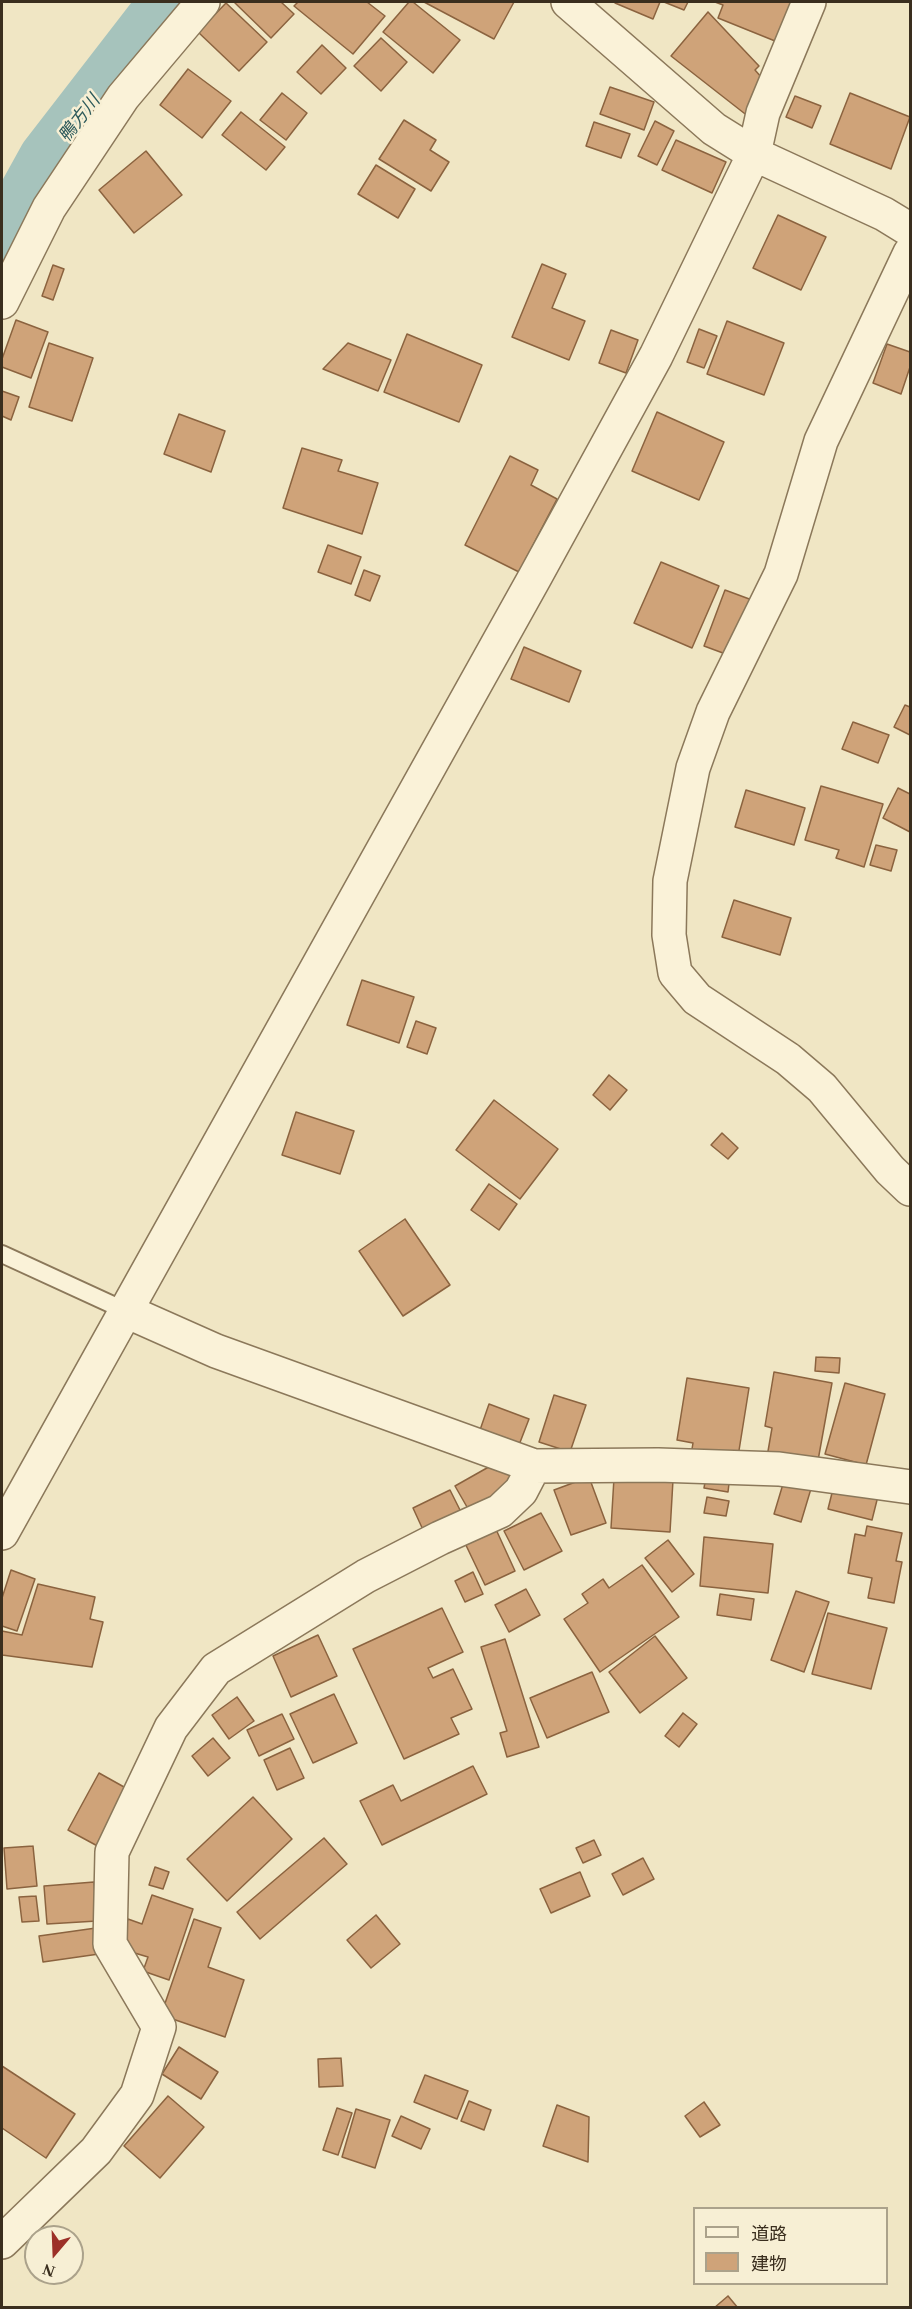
<!DOCTYPE html>
<meta charset="utf-8">
<style>
body{margin:0}
#map{position:relative;width:912px;height:2309px;overflow:hidden;background:#f0e6c4;font-family:"Times New Roman","Noto Sans JP",serif}
canvas{display:block}
.frame{position:absolute;inset:0;border:3px solid #3a2e1e;pointer-events:none}
.legend{position:absolute;left:693px;top:2207px;width:195px;height:78px;box-sizing:border-box;background:#f7efd4;border:2px solid #aba28b;margin:0;padding:8px 10px;list-style:none;font-size:18px;color:#3a2e1e}
.legend li{display:flex;align-items:center;gap:12px;height:30px}
.legend b{width:30px;border:2px solid #aba28b}
.north{position:absolute;left:24px;top:2225px;width:60px;height:60px;box-sizing:border-box;background:#f7efd4;border:2px solid #aba28b;border-radius:50%;rotate:199deg;font-size:16px;font-weight:700;line-height:24px;text-align:center;color:#3a2e1e}
.north::after{content:'';display:block;margin:auto;width:21px;height:27px;background:#9c3028;clip-path:polygon(50% 0,100% 100%,50% 72%,0 100%)}
</style>
<div id="map">
<canvas width="912" height="2309"></canvas>
<div class="frame"></div>
<ul class="legend">
<li><b style="height:8px;background:#faf2d8"></b>道路</li>
<li><b style="height:16px;background:#cfa379"></b>建物</li>
</ul>
<div class="north">N</div>
</div>
<script>
const context = document.querySelector('canvas').getContext('2d');
context.lineJoin = 'round';
const poly = rows => new Path2D(rows.map(r => 'M' + r).join(''));
function stroke(path, color, width, dash) { context.strokeStyle = color; context.lineWidth = width; context.lineCap = dash ? 'butt' : 'round'; context.setLineDash(dash || []); context.stroke(path); }
function fillPath(path, color) { context.fillStyle = color; context.fill(path, 'evenodd'); }
function write(font, color, halo, rows, align = 'center') {
  context.font = font + ' "Times New Roman","Noto Sans JP",serif'; context.lineWidth = 5; context.setLineDash([]); context.textBaseline = 'middle'; context.strokeStyle = halo; context.fillStyle = color; for (const [text, x, y, turn = 0] of rows) {
    context.save(); context.translate(x, y); context.rotate((+turn || 0) * Math.PI / 180); context.textAlign = isNaN(turn) ? turn : align; if (halo) context.strokeText(text, 0, 0); context.fillText(text, 0, 0); context.restore();
  }
}
stroke(poly([
 [2,245,49,160,171,2]
]), '#a6c3bc', 62);
const building = poly([
 [234,2,281,2,294,14,271,38,234,2],
 [298,2,367,2,385,16,353,54,294,6,298,2],
 [409,2,413,2,460,40,433,73,383,32,409,2],
 [424,2,514,2,494,39,424,2],
 [616,2,660,2,653,19,615,3,616,2],
 [664,2,688,2,684,10,664,2],
 [715,2,797,2,780,43,718,18,723,5,715,2],
 [226,3,267,42,239,71,198,32,226,3],
 [708,12,759,66,755,70,768,85,749,117,671,56,708,12],
 [381,38,407,62,381,91,354,66,381,38],
 [322,45,346,68,321,94,297,72,322,45],
 [188,69,231,101,202,138,160,105,188,69],
 [610,87,654,102,644,130,600,114,610,87],
 [282,93,307,113,286,140,260,120,282,93],
 [850,93,910,117,891,169,830,144,850,93],
 [795,96,821,106,812,128,786,117,795,96],
 [241,112,285,147,266,170,222,135,241,112],
 [404,120,436,140,430,150,449,162,431,191,379,159,404,120],
 [655,121,674,131,657,165,638,156,655,121],
 [594,122,630,134,621,158,586,146,594,122],
 [676,140,726,162,712,193,662,170,676,140],
 [146,151,182,195,134,233,99,190,146,151],
 [376,165,415,189,398,218,358,194,376,165],
 [778,215,826,237,801,290,753,268,778,215],
 [542,264,566,274,552,308,585,321,569,360,512,337,542,264],
 [53,265,64,269,53,300,42,296,53,265],
 [16,320,48,332,31,378,2,367,2,359,16,320],
 [727,321,784,343,764,395,707,374,727,321],
 [699,329,717,336,704,368,687,362,699,329],
 [611,330,638,340,626,373,599,363,611,330],
 [407,334,482,365,459,422,384,392,407,334],
 [49,343,93,358,72,421,29,407,49,343],
 [348,343,391,360,378,391,323,369,348,343],
 [887,344,910,352,910,367,901,394,873,383,887,344],
 [2,391,19,397,11,420,2,416,2,391],
 [657,412,724,442,699,500,632,471,657,412],
 [179,414,225,431,211,472,164,454,179,414],
 [302,448,342,460,338,471,378,483,362,534,283,508,302,448],
 [510,456,538,470,531,485,557,499,519,572,465,545,510,456],
 [328,545,361,557,351,584,318,572,328,545],
 [661,562,719,586,692,648,634,623,661,562],
 [364,570,380,576,370,601,355,595,364,570],
 [725,590,752,600,731,656,704,646,725,590],
 [524,647,581,671,569,702,511,679,524,647],
 [905,705,910,707,910,735,894,727,905,705],
 [853,722,889,735,878,763,842,749,853,722],
 [821,786,883,804,864,867,836,858,839,850,805,840,821,786],
 [898,788,910,794,910,832,883,818,898,788],
 [746,790,805,808,794,845,735,827,746,790],
 [876,845,897,850,891,871,870,865,876,845],
 [734,900,791,918,780,955,722,937,734,900],
 [362,980,414,997,399,1043,347,1025,362,980],
 [416,1021,436,1028,427,1054,407,1047,416,1021],
 [609,1075,627,1090,610,1110,593,1095,609,1075],
 [494,1100,558,1149,520,1199,456,1150,494,1100],
 [296,1112,354,1131,340,1174,282,1155,296,1112],
 [722,1133,738,1148,728,1159,711,1145,722,1133],
 [489,1184,517,1204,499,1230,471,1210,489,1184],
 [405,1219,450,1285,403,1316,359,1251,405,1219],
 [816,1357,840,1358,839,1373,815,1371,816,1357],
 [774,1372,832,1383,817,1466,767,1457,772,1428,765,1426,774,1372],
 [687,1378,749,1388,737,1463,691,1455,693,1443,677,1440,687,1378],
 [845,1383,885,1394,866,1465,825,1454,845,1383],
 [554,1395,586,1405,570,1452,539,1442,554,1395],
 [489,1404,529,1419,519,1445,480,1430,489,1404],
 [501,1460,517,1489,471,1514,455,1486,501,1460],
 [707,1471,730,1475,728,1492,704,1488,707,1471],
 [786,1474,813,1482,801,1522,774,1514,786,1474],
 [589,1477,606,1523,571,1535,554,1490,589,1477],
 [614,1478,673,1480,670,1532,611,1528,614,1478],
 [835,1481,879,1492,872,1520,828,1509,835,1481],
 [450,1490,462,1514,424,1532,413,1508,450,1490],
 [707,1497,729,1501,726,1516,704,1513,707,1497],
 [541,1513,562,1551,524,1570,504,1531,541,1513],
 [494,1525,515,1571,485,1585,463,1539,494,1525],
 [867,1526,902,1533,896,1561,902,1562,894,1603,868,1598,872,1578,848,1573,855,1534,865,1536,867,1526],
 [704,1537,773,1544,768,1593,700,1586,704,1537],
 [668,1540,694,1574,672,1592,645,1558,668,1540],
 [642,1565,679,1617,600,1672,564,1619,588,1603,582,1594,603,1579,609,1588,642,1565],
 [11,1570,35,1579,17,1631,2,1626,2,1598,11,1570],
 [473,1572,483,1594,465,1602,455,1581,473,1572],
 [38,1584,95,1597,90,1619,103,1622,92,1667,2,1655,2,1631,22,1635,38,1584],
 [526,1589,540,1615,509,1632,495,1605,526,1589],
 [796,1591,829,1602,804,1672,771,1660,796,1591],
 [720,1594,754,1599,751,1620,717,1615,720,1594],
 [442,1608,463,1652,428,1668,433,1678,453,1669,472,1709,451,1718,459,1734,404,1759,353,1649,442,1608],
 [828,1613,887,1628,871,1689,812,1674,828,1613],
 [318,1635,337,1676,291,1697,273,1656,318,1635],
 [655,1636,687,1678,640,1713,609,1672,655,1636],
 [505,1639,539,1747,507,1757,500,1733,507,1731,481,1647,505,1639],
 [592,1672,609,1712,547,1738,530,1698,592,1672],
 [334,1694,357,1743,313,1763,290,1714,334,1694],
 [237,1697,254,1721,229,1739,212,1715,237,1697],
 [683,1713,697,1724,679,1747,665,1736,683,1713],
 [282,1714,294,1739,259,1756,247,1730,282,1714],
 [213,1738,230,1758,208,1776,192,1756,213,1738],
 [290,1748,304,1778,277,1790,264,1760,290,1748],
 [473,1766,487,1794,382,1845,360,1801,393,1785,401,1801,473,1766],
 [99,1773,133,1792,103,1849,68,1830,99,1773],
 [253,1797,292,1839,227,1901,187,1859,253,1797],
 [324,1838,347,1864,260,1939,237,1912,324,1838],
 [594,1840,601,1855,583,1863,576,1848,594,1840],
 [33,1846,37,1886,7,1889,4,1848,33,1846],
 [643,1858,654,1879,623,1895,612,1874,643,1858],
 [155,1867,169,1872,163,1889,149,1885,155,1867],
 [580,1872,590,1896,551,1913,540,1889,580,1872],
 [94,1882,97,1921,47,1924,44,1886,94,1882],
 [152,1895,193,1909,169,1980,143,1971,148,1957,118,1948,128,1919,142,1924,152,1895],
 [36,1896,39,1921,22,1922,19,1897,36,1896],
 [376,1915,400,1944,371,1968,347,1940,376,1915],
 [194,1919,221,1928,208,1967,244,1980,225,2037,161,2015,194,1919],
 [96,1928,99,1954,43,1962,39,1936,96,1928],
 [179,2047,218,2072,201,2099,162,2074,179,2047],
 [341,2058,343,2086,319,2087,318,2059,341,2058],
 [2,2066,75,2114,46,2158,2,2128,2,2066],
 [425,2075,468,2091,457,2119,414,2102,425,2075],
 [168,2096,204,2127,160,2178,124,2146,168,2096],
 [469,2101,491,2110,484,2130,461,2121,469,2101],
 [704,2102,720,2125,700,2137,685,2116,704,2102],
 [557,2105,589,2117,588,2162,543,2146,557,2105],
 [337,2108,352,2113,338,2155,323,2150,337,2108],
 [356,2109,390,2120,375,2168,342,2157,356,2109],
 [401,2116,430,2129,421,2149,392,2136,401,2116],
 [728,2296,738,2308,714,2308,728,2296]
]);
fillPath(building, '#cfa379');
stroke(building, '#8b633f', 1.5);
const service = poly([
 [2,1254,126,1311]
]);
const minor = poly([
 [568,2,714,129,754,154,884,214,910,230],
 [910,253,821,441,781,574,713,712,693,768,670,881,669,935,675,973,697,999,788,1059,822,1088,890,1170,910,1189],
 [2,302,49,208,123,97,203,2],
 [126,1311,216,1351,534,1466,658,1465,779,1469,910,1487],
 [2,1533,535,577,656,356,754,154,763,113,809,2],
 [2,2242,96,2151,137,2095,159,2027,110,1944,112,1852,171,1728,216,1669,366,1576,440,1538,500,1511,521,1491,534,1466]
]);
stroke(service, '#8b785a', 20);
stroke(minor, '#8b785a', 36);
stroke(service, '#faf2d8', 16);
stroke(minor, '#faf2d8', 33);
write('italic 18px', '#2d5a5b', '#f7efd4', [
 ["鴨方川",80,119,-52]
]);
</script>
